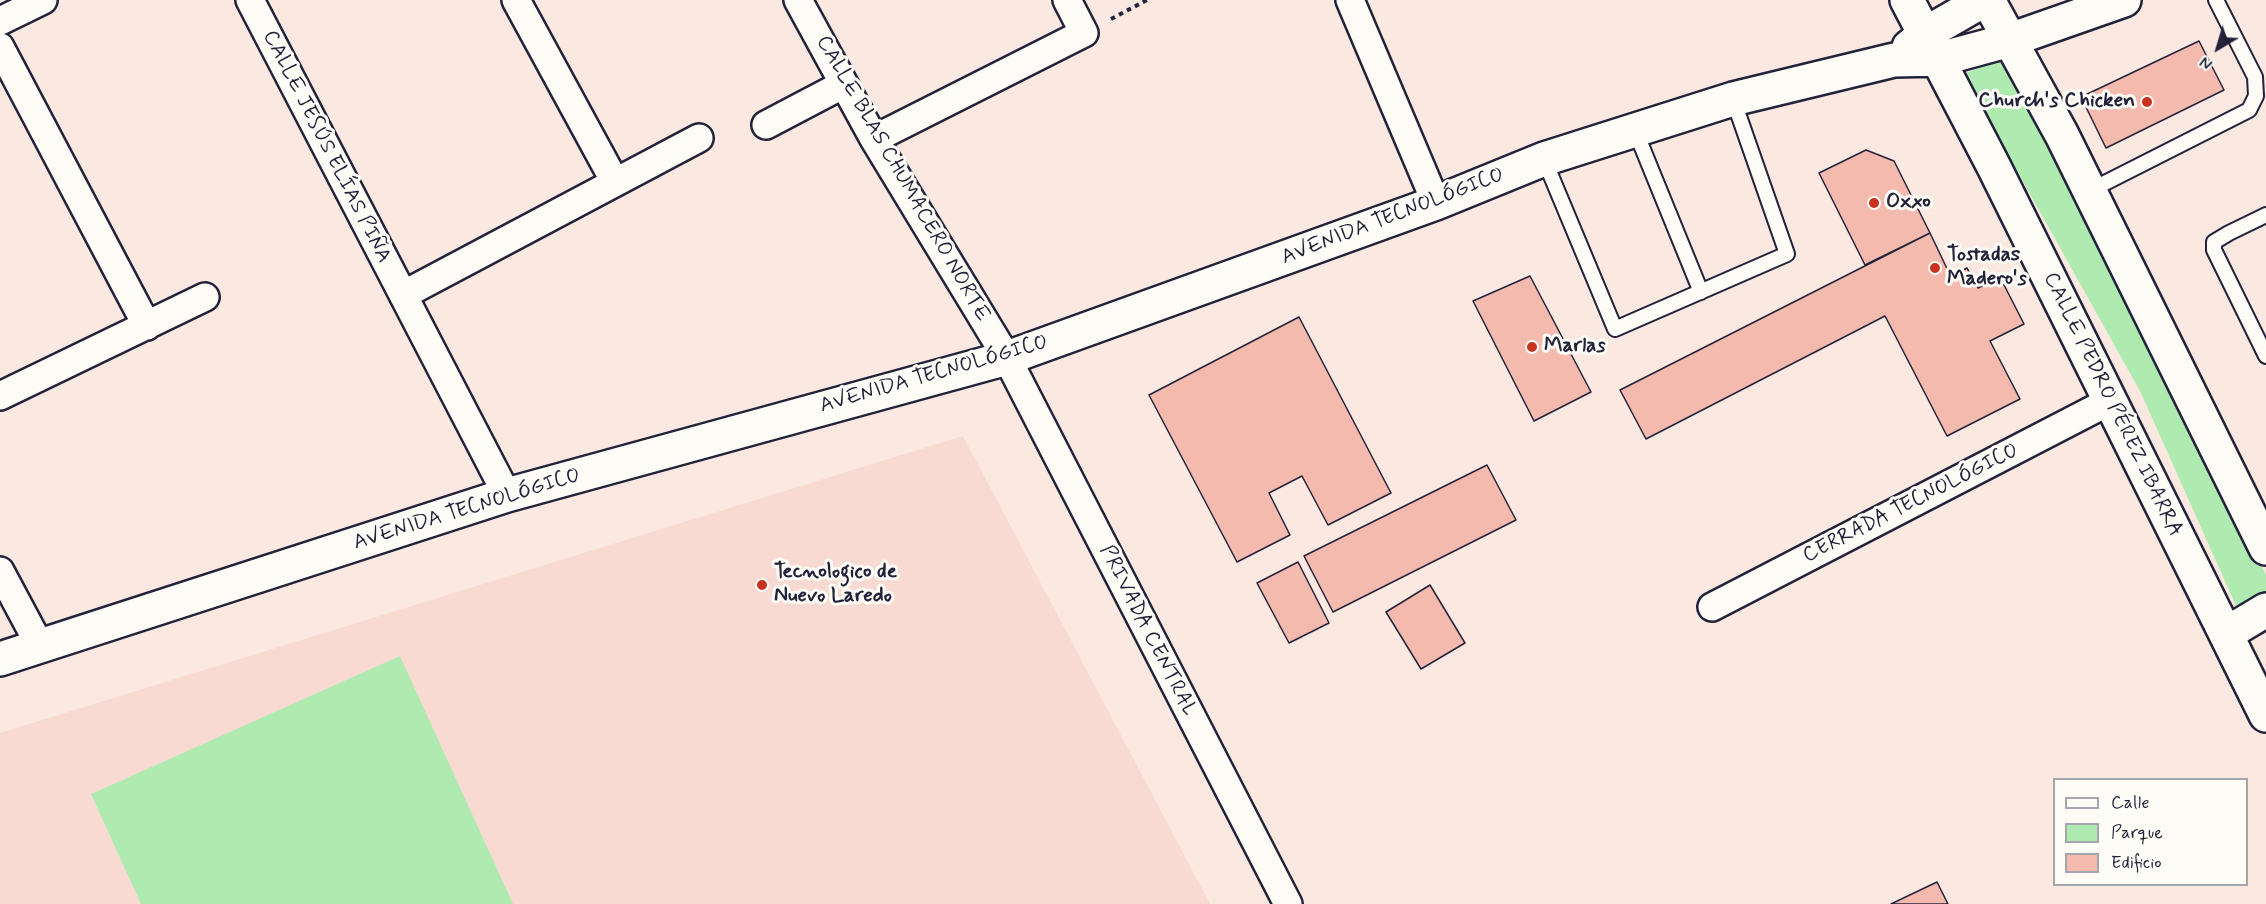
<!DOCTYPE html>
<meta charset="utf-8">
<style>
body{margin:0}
#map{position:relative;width:2266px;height:904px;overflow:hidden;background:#fae8e1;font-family:Mynerve,sans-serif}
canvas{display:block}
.legend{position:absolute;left:2053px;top:778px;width:195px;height:108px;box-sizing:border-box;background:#fdfcf7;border:2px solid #a5a5ac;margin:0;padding:8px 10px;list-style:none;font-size:18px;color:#22223b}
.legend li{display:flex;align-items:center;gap:12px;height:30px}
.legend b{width:30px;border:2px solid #a5a5ac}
.north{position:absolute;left:2188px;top:18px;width:60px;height:60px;-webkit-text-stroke:4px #fdfcf7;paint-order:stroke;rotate:218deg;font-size:16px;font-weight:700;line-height:24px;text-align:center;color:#22223b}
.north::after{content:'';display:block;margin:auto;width:21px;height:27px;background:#22223b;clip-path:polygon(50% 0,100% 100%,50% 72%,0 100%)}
</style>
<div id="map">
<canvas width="2266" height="904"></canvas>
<ul class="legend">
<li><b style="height:8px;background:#fdfcf7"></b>Calle</li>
<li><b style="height:16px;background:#afebb1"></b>Parque</li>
<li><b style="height:16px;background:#f4baae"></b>Edificio</li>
</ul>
<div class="north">N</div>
</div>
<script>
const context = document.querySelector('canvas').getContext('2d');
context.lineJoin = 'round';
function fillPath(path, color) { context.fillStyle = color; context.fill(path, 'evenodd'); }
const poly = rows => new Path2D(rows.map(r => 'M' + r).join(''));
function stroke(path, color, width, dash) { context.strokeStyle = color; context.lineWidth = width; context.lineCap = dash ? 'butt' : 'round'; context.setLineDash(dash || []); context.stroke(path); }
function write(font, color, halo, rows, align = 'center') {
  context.font = font + ' Mynerve,sans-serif'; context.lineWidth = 6; context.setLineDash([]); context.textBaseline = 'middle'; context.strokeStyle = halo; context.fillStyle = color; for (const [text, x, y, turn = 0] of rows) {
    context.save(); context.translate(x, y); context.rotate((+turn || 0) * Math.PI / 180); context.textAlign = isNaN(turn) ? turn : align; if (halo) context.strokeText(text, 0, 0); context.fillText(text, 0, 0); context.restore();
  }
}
fillPath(poly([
 [963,436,1210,904,0,904,0,733]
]), '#f8dad2');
fillPath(poly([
 [2011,56,2266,575,2266,597,2237,608,2140,391,1963,74],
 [400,656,513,904,141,904,91,794]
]), '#afebb1');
const building = poly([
 [2199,41,2224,90,2106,148,2081,97,2199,41],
 [1866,150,1894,161,1930,233,1865,265,1819,173,1866,150],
 [1930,233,1951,277,1967,268,1978,288,2000,277,2024,324,1990,341,2020,399,1947,436,1885,316,1646,439,1620,390,1930,233],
 [1530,276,1591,392,1534,421,1473,301,1530,276],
 [1299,317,1391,493,1328,525,1302,476,1269,493,1290,535,1237,562,1149,395,1299,317],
 [1487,465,1516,520,1333,612,1304,556,1487,465],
 [1298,562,1329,623,1289,643,1257,583,1298,562],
 [1430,585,1465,643,1421,669,1386,612,1430,585],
 [1937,882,1948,904,1891,904,1937,882]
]);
fillPath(building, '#f4baae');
stroke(building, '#22223b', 1.5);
const lane = poly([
 [1635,130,1701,292],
 [1544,159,1615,329,1787,254,1733,99],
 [2089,191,2249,110,2256,96,2255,77,2216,0],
 [2266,215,2229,233,2214,242,2214,250,2266,356]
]);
const street = poly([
 [250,0,507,495],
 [516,0,615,182],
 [798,0,874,139,1007,358,1288,904],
 [1350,0,1436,203],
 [0,21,43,0],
 [0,47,147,326],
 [766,125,844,84],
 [874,139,1084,33,1067,0],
 [403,295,699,138],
 [0,396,205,297],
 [0,571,40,646],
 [1712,607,2110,401]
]);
const secondary = poly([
 [1907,0,1994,167,2266,715],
 [1988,0,2062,135,2266,548],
 [1909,47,1925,34,1984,0],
 [2226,634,2266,610],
 [0,659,507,495,1007,358,1436,203,1544,159,1733,99,1894,60,1940,59,2010,40,2124,0]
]);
stroke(lane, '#22223b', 18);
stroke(street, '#22223b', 32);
stroke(secondary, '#22223b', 38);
stroke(poly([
 [1111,19,1147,0]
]), '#22223b', 4, [4.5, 4.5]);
stroke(lane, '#fdfcf7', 14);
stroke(street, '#fdfcf7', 27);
stroke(secondary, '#fdfcf7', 33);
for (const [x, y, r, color] of [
 [2147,102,6,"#c8321e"],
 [1874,203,6,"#c8321e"],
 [1935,268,6,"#c8321e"],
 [1532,347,6,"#c8321e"],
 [762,585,6,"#c8321e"]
]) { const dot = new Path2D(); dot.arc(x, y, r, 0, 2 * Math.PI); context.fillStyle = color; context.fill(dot); stroke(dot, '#fdfcf7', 2); }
write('bold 21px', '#22223b', '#fdfcf7', [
 ["Church's Chicken",2135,102,"right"],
 ["Oxxo",1886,203],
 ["Tostadas",1947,256],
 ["Madero's",1947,280],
 ["Marlas",1544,347],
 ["Tecnologico de",774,573],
 ["Nuevo Laredo",774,597]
], 'left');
write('21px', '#22223b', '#fdfcf7', [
 ["CALLE JESÚS ELÍAS PIÑA",326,147,63],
 ["CALLE BLAS CHUMACERO NORTE",902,179,60],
 ["AVENIDA TECNOLÓGICO",1393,217,-21],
 ["AVENIDA TECNOLÓGICO",934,375,-16],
 ["CALLE PEDRO PÉREZ IBARRA",2112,405,64],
 ["CERRADA TECNOLÓGICO",1911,504,-27],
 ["AVENIDA TECNOLÓGICO",467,510,-17],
 ["PRIVADA CENTRAL",1147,631,63]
]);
</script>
